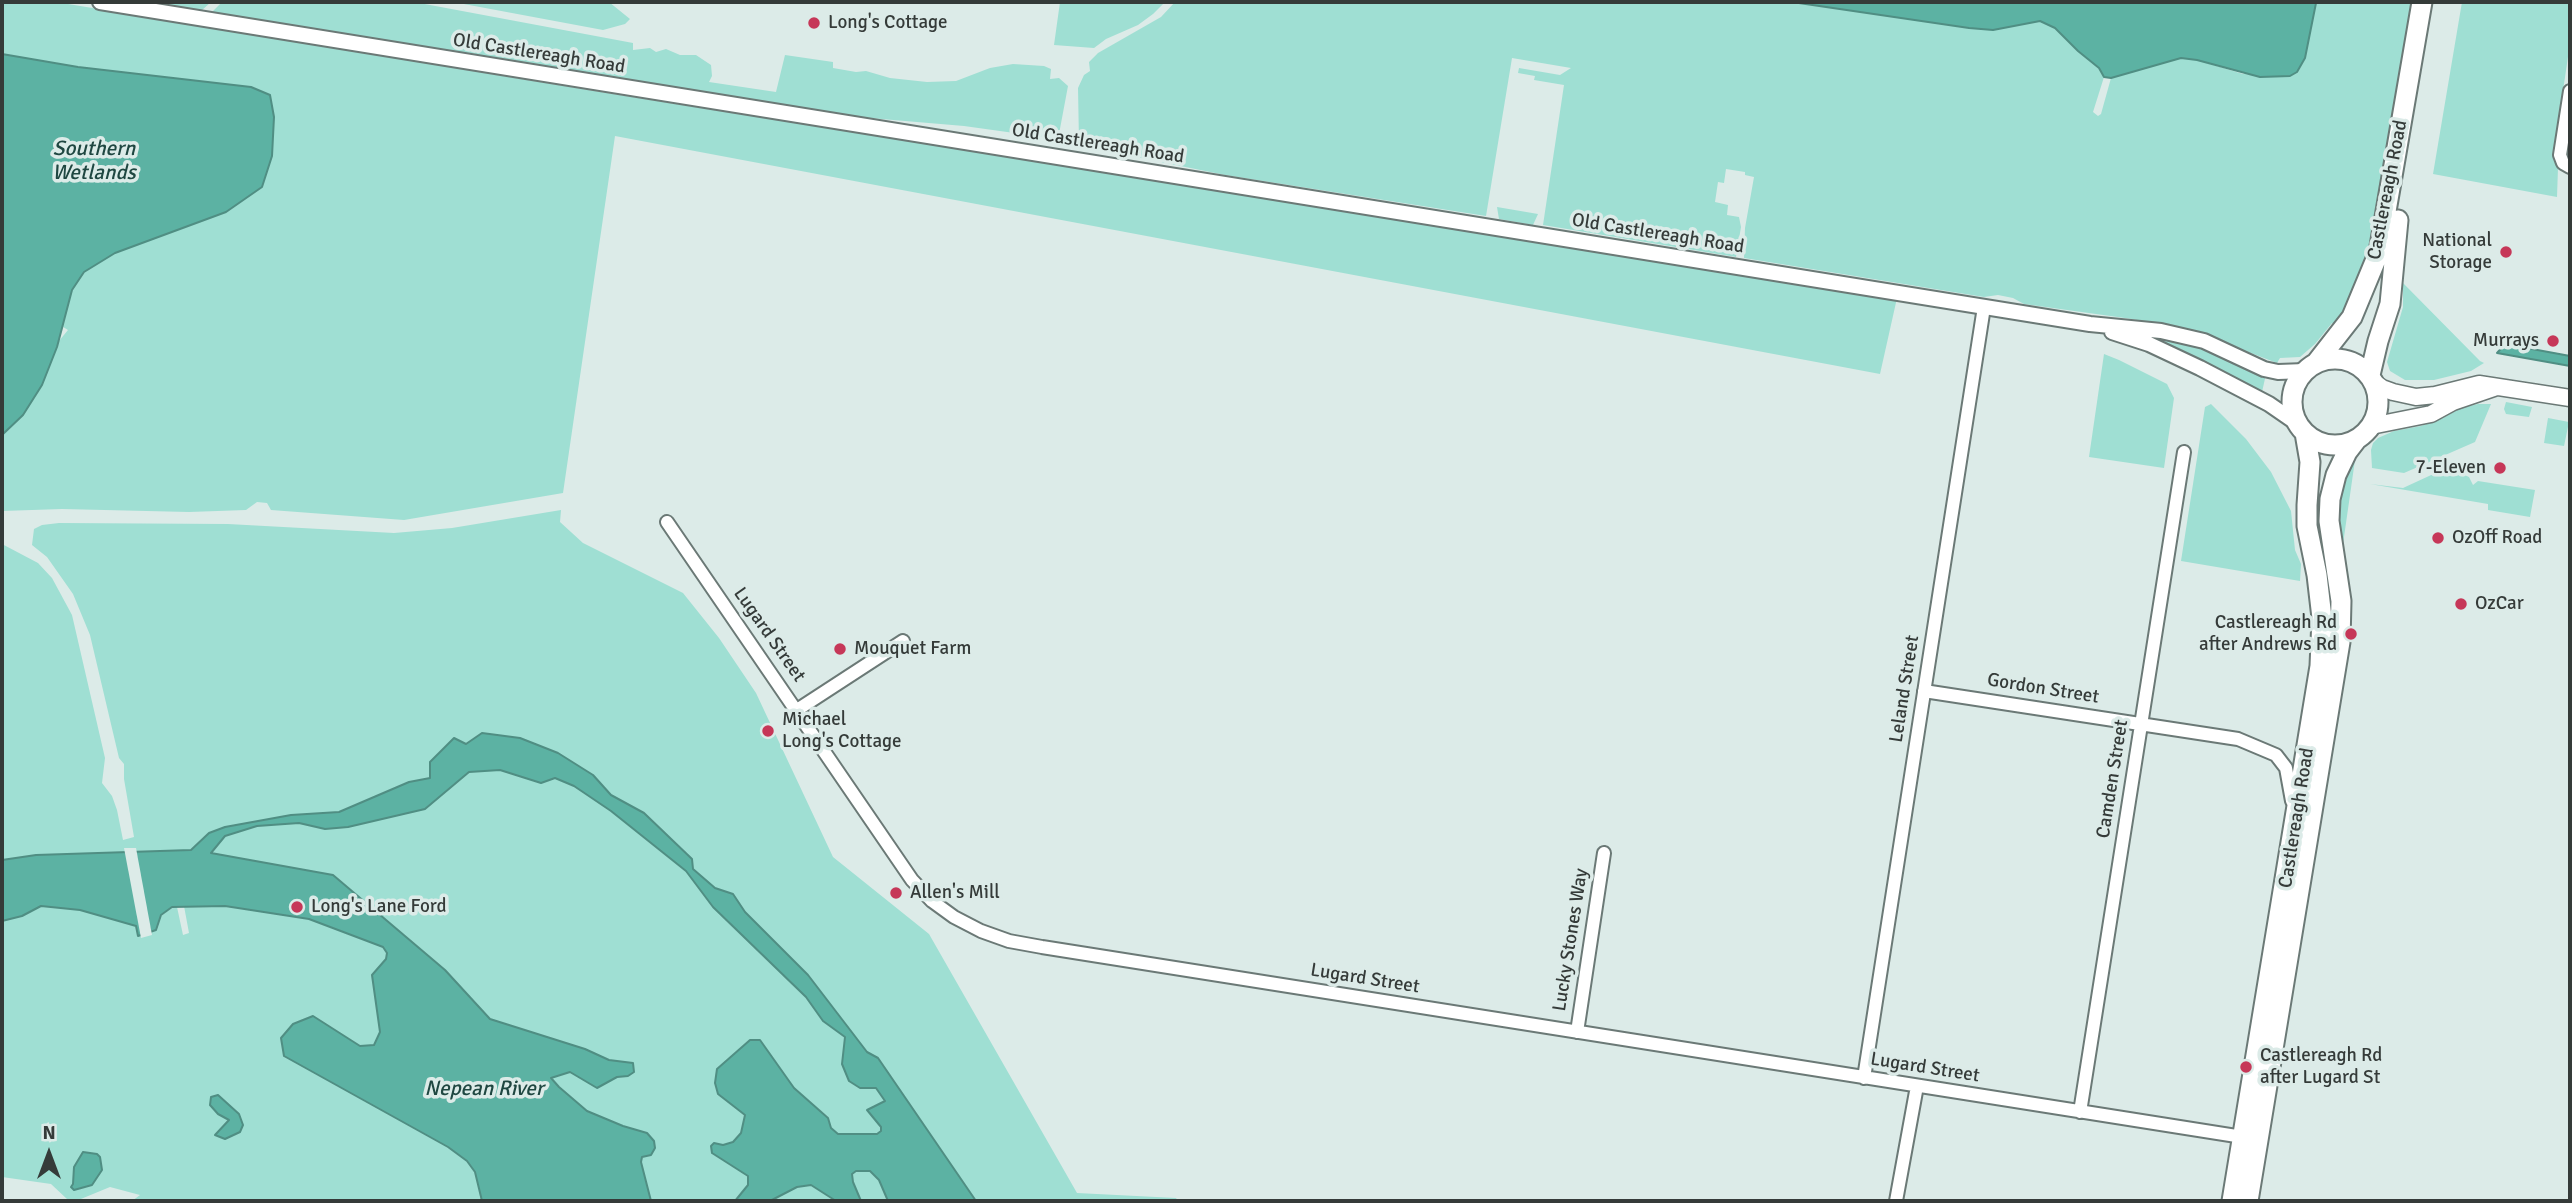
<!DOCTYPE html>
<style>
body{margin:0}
#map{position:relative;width:2572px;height:1203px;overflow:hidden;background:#dcebe8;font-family:Signika,sans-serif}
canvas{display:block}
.frame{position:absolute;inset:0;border:4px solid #353b39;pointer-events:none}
.north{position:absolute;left:14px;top:1119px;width:70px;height:70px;-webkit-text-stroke:5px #dcebe8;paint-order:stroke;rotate:0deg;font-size:19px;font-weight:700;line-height:28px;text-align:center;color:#353b39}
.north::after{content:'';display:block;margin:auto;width:24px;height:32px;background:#353b39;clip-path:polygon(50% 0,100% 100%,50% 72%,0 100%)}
</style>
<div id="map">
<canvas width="2572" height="1203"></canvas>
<div class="frame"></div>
<div class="north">N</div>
</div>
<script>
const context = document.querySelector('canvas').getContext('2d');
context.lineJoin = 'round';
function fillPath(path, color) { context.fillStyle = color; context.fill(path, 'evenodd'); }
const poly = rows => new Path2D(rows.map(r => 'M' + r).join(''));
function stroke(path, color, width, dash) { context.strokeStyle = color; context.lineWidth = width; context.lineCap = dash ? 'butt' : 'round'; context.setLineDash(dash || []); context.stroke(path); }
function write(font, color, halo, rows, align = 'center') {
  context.font = font + ' Signika,sans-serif'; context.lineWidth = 7; context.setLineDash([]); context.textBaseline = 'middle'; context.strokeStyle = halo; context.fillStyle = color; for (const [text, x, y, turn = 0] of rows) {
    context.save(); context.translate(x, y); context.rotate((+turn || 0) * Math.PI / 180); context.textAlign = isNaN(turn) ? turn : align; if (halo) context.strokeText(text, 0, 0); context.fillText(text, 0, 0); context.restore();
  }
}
fillPath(poly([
 [2,2,56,2,595,91,1897,298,1880,374,615,136,563,493,404,520,271,510,267,503,257,502,246,510,189,512,62,509,2,511,2,326,35,331,59,341,68,330,47,317,78,67,52,62,2,74],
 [149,2,211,2,201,11],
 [222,2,414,2,633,43,633,50,650,48,656,52,666,49,680,55,696,55,711,65,712,76,709,82,776,92,785,55,833,62,833,68,856,72,866,71,890,78,927,82,956,81,990,68,1013,64,1044,66,1051,69,1050,79,1059,78,1068,86,1059,134,1054,137,1043,137,964,126,858,117,211,13],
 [453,2,609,2,630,19,625,24,603,30],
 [1060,2,1165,2,1153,14,1138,25,1106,39,1094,48,1054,45],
 [1175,2,1792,2,1969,28,2016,26,2040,21,2055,28,2078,51,2099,68,2104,77,2093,112,2098,116,2101,114,2111,78,2181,58,2197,60,2243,74,2290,76,2297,72,2305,58,2316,2,2413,2,2370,254,2350,304,2335,325,2332,323,2315,344,2300,357,2280,358,2277,363,2198,333,2132,319,2024,304,2013,298,1998,295,1984,297,1744,258,1745,228,1754,177,1745,175,1745,172,1726,169,1724,183,1718,182,1715,202,1728,205,1727,215,1739,217,1741,227,1736,257,1543,225,1564,85,1534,80,1535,76,1518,73,1519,68,1560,75,1571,68,1512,58,1486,216,1225,175,1092,148,1079,142,1078,88,1084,75,1090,71,1089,62,1098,53,1161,17],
 [2462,2,2570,2,2570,43,2553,159,2558,168,2557,197,2433,174],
 [1497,207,1538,214,1533,225,1499,219],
 [2403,283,2480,361,2484,363,2471,371,2434,380,2405,380,2390,371,2387,362,2403,307],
 [2155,334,2196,343,2266,374,2262,392,2152,342],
 [2104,354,2119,360,2167,384,2174,398,2164,468,2089,457],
 [2506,402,2532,407,2529,417,2506,414,2504,409],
 [2211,404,2246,439,2271,472,2291,511,2295,550,2301,564,2300,581,2181,561,2205,407],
 [2478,404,2491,404,2475,442,2404,473,2372,468,2371,450,2373,443,2378,438,2394,431,2421,426,2443,418,2461,408],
 [2548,418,2569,422,2564,446,2544,443],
 [2356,453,2342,551,2337,532,2338,490],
 [2455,464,2458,472,2469,477,2473,485,2478,481,2535,490,2530,517,2488,510,2488,504,2370,484,2403,488],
 [561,510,560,522,583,543,683,593,719,638,756,693,833,857,929,934,1077,1193,1176,1198,1178,1201,976,1201,878,1058,867,1052,808,975,745,912,733,894,715,889,693,869,692,859,644,813,611,795,593,775,466,744,454,738,438,753,430,778,409,782,339,812,291,815,225,827,209,833,191,850,36,855,2,860,2,544,38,563,52,578,72,615,105,758,102,783,112,796,117,810,123,840,134,837,124,779,124,764,119,758,90,635,73,594,47,557,32,545,34,529,42,525,59,523,228,524,394,533,452,528],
 [499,770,541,783,555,778,574,786,611,811,686,871,713,907,806,997,823,1021,846,1037,842,1064,860,1088,876,1088,886,1101,873,1106,881,1131,877,1134,853,1133,838,1134,831,1128,828,1117,794,1088,776,1063,750,1040,717,1069,718,1094,745,1114,741,1133,733,1142,723,1145,714,1143,712,1153,748,1176,748,1185,735,1201,651,1201,641,1162,647,1133,623,1126,587,1111,559,1087,551,1078,570,1072,597,1088,617,1077,628,1076,634,1072,633,1063,609,1060,585,1049,490,1019,445,970,403,936,210,853,225,836,257,826,299,823,325,829,348,827,425,809,469,772],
 [41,906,80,910,136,926,138,935,172,907,177,907,183,935,189,933,184,906,225,906,309,919,383,947,388,953,386,959,372,975,380,1032,374,1045,360,1046,345,1036,284,1056,448,1147,467,1161,475,1172,482,1201,132,1201,140,1195,110,1187,76,1201,67,1199,51,1184,2,1177,2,921,22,916],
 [856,1171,870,1171,879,1180,888,1201,861,1201,853,1182,852,1174],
 [812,1185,836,1201,770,1201,797,1187]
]), '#9fdfd3');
const water = poly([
 [1792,2,2316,2,2316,3,2305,58,2297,72,2290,76,2260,77,2197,60,2181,58,2111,78,2104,77,2099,68,2078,51,2055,28,2040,21,1993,30,1969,28,1792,2],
 [2,54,78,67,251,87,270,95,274,117,272,156,262,187,226,212,115,253,84,272,72,290,57,347,42,385,23,415,2,435,2,54],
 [2505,344,2570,356,2570,366,2497,353,2505,344],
 [482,733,520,738,558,753,593,775,611,795,644,813,692,859,693,869,715,888,733,894,745,912,808,975,867,1052,878,1058,976,1201,888,1201,879,1180,870,1171,856,1171,852,1174,853,1182,861,1201,836,1201,811,1185,797,1187,770,1201,735,1201,748,1185,748,1176,712,1153,711,1146,714,1143,723,1145,733,1142,741,1133,745,1115,718,1094,715,1083,717,1069,750,1040,760,1040,794,1088,828,1118,831,1128,838,1134,877,1134,881,1131,881,1127,867,1110,885,1101,876,1088,860,1088,849,1081,842,1064,845,1037,823,1021,806,997,713,907,686,871,611,811,574,786,555,778,541,783,500,770,469,772,425,809,348,827,325,829,299,823,257,826,225,836,211,853,333,875,445,970,490,1019,585,1049,609,1060,633,1063,634,1072,628,1076,617,1077,597,1088,570,1072,551,1078,559,1087,587,1111,623,1126,647,1133,654,1141,655,1148,651,1155,642,1157,641,1162,651,1201,482,1201,475,1172,467,1161,448,1147,284,1056,281,1038,293,1024,313,1016,360,1046,374,1045,380,1032,372,975,386,959,387,953,383,947,309,919,225,906,172,907,161,915,156,930,138,936,136,926,80,910,41,906,22,916,2,921,2,860,36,855,191,850,209,833,225,827,291,815,339,812,409,782,430,778,430,762,454,738,466,744,482,733],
 [218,1095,239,1114,243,1125,240,1132,225,1139,215,1135,229,1120,218,1114,210,1105,211,1097,218,1095],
 [83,1152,97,1154,100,1157,102,1170,92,1185,74,1190,71,1187,73,1184,74,1167,83,1152]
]);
fillPath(water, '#5cb2a3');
stroke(water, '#508e83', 2);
fillPath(poly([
 [124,848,136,848,152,935,141,938]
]), '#dcebe8');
const minor = poly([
 [2570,91,2560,155,2563,163,2570,167],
 [667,522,912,880,932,901,954,917,981,931,1009,941,1042,947,2249,1138],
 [1924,691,2238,739,2276,755,2286,768,2292,801],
 [797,710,903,641],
 [1577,1032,1604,853],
 [1864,1078,1984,307],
 [2080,1112,2184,452],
 [1896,1201,1917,1086]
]);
const tertiary = poly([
 [100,2,2090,324,2161,331,2204,341,2264,369,2278,372,2305,371],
 [2112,332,2149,344,2200,368,2269,404,2298,424]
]);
const secondary = poly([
 [2374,382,2382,388,2393,392,2416,397,2435,395,2479,384,2570,398],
 [2371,426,2431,414,2453,402,2494,388]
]);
const primary = poly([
 '2292 402a43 43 0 1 1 86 0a43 43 0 1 1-86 0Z',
 [2316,363,2352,317,2379,252,2422,2],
 [2370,375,2378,341,2390,304,2398,220],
 [2232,1201,2320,666,2322,618,2317,575,2307,526,2307,505,2310,462,2305,433],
 [2248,1201,2340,642,2341,601,2329,521,2330,499,2336,475,2347,452,2357,439]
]);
stroke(minor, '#6b7976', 16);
stroke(tertiary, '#6b7976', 18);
stroke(secondary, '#6b7976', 19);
stroke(primary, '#6b7976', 23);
stroke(minor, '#fff', 12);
stroke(tertiary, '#fff', 14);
stroke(secondary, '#fff', 16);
stroke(primary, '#fff', 19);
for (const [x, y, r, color] of [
 [814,23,7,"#c63758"],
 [2506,252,7,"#c63758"],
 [2553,341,7,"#c63758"],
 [2500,468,7,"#c63758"],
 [2438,538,7,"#c63758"],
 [2461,604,7,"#c63758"],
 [2351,634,7,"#c63758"],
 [840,649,7,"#c63758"],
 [768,731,7,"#c63758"],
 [896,893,7,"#c63758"],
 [297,907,7,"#c63758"],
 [2246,1067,7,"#c63758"]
]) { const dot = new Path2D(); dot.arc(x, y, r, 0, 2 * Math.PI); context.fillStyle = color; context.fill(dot); stroke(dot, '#dcebe8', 2.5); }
write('19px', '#353b39', '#dcebe8', [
 ["Long's Cottage",828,23],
 ["National",2492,241,"right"],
 ["Storage",2492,263,"right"],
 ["Murrays",2539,341,"right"],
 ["7-Eleven",2486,468,"right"],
 ["OzOff Road",2452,538],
 ["OzCar",2475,604],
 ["Castlereagh Rd",2337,623,"right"],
 ["after Andrews Rd",2337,645,"right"],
 ["Mouquet Farm",854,649],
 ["Michael",782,720],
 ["Long's Cottage",782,742],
 ["Allen's Mill",910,893],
 ["Long's Lane Ford",311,907],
 ["Castlereagh Rd",2260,1056],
 ["after Lugard St",2260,1078]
], 'left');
write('19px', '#353b39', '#dcebe8', [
 ["Old Castlereagh Road",539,54,9],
 ["Old Castlereagh Road",1098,144,9],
 ["Castlereagh Road",2388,190,-79],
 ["Old Castlereagh Road",1658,234,9],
 ["Lugard Street",769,635,55],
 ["Leland Street",1905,689,-81],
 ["Gordon Street",2043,689,9],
 ["Camden Street",2113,779,-81],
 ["Castlereagh Road",2297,818,-81],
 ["Lucky Stones Way",1571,940,-81],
 ["Lugard Street",1365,979,9],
 ["Lugard Street",1925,1068,9]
]);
write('italic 21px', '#1f4741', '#dcebe8', [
 ["Southern",94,149],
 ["Wetlands",94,173],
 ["Nepean River",484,1089]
]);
</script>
